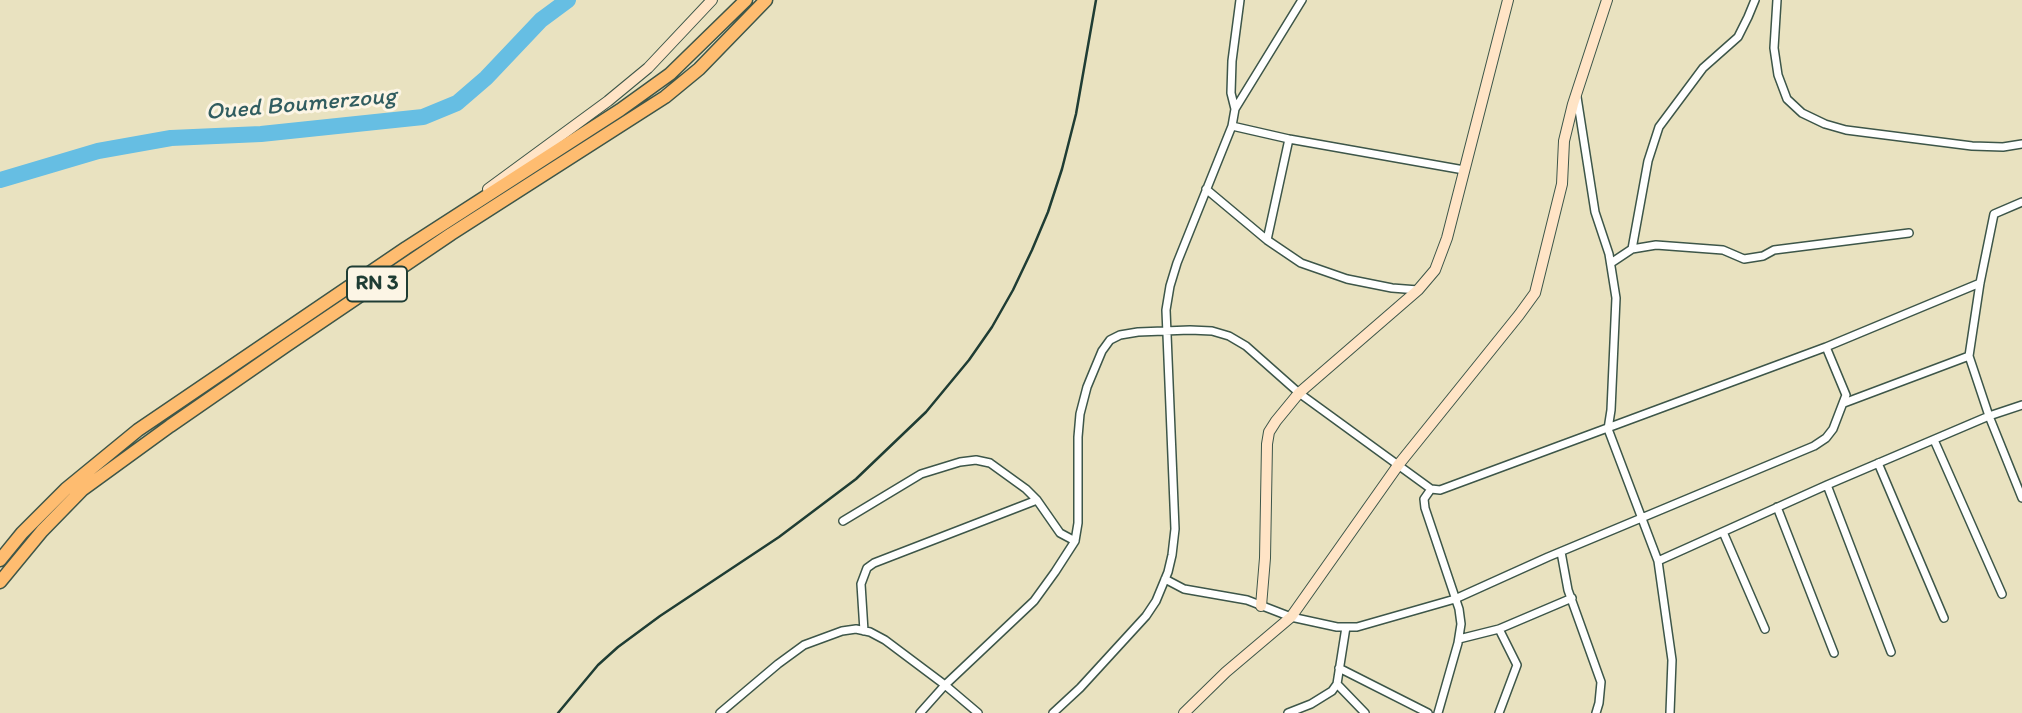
<!DOCTYPE html>
<style>
body{margin:0}
canvas{display:block;background:#e9e2c0}
</style>
<canvas width="2022" height="713"></canvas>
<script>
const context = document.querySelector('canvas').getContext('2d');
context.lineJoin = 'round';
const poly = rows => new Path2D(rows.map(r => 'M' + r).join(''));
function stroke(path, color, width, dash) { context.strokeStyle = color; context.lineWidth = width; context.lineCap = dash ? 'butt' : 'round'; context.setLineDash(dash || []); context.stroke(path); }
function write(font, color, halo, rows, align = 'center') {
  context.font = font + ' Itim,sans-serif'; context.lineWidth = 6; context.setLineDash([]); context.textBaseline = 'middle'; context.strokeStyle = halo; context.fillStyle = color; for (const [text, x, y, turn = 0] of rows) {
    context.save(); context.translate(x, y); context.rotate((+turn || 0) * Math.PI / 180); context.textAlign = isNaN(turn) ? turn : align; if (halo) context.strokeText(text, 0, 0); context.fillText(text, 0, 0); context.restore();
  }
}
stroke(poly([
 [0,180,98,151,171,138,261,134,423,117,457,103,486,78,541,20,568,0]
]), '#66bee3', 16);
const street = poly([
 [1302,0,1235,109,1232,126,1289,139,1464,170],
 [1777,0,1774,48,1778,75,1787,99,1802,113,1825,124,1846,130,1972,146,2003,147,2022,144],
 [1577,97,1595,212,1609,254,1616,298,1611,410,1608,429,1658,561,1672,660,1670,713],
 [1235,109,1231,93,1232,61,1240,0],
 [1289,139,1267,240,1301,263,1347,279,1392,288,1418,290],
 [1206,189,1267,240],
 [2022,202,1994,214,1980,283,1969,356,1989,416,2022,498],
 [1632,249,1648,161,1659,127,1703,68,1738,37,1748,17,1755,0],
 [1611,263,1632,249,1656,245,1723,250,1744,259,1763,256,1774,250,1909,233],
 [1844,403,1969,356],
 [1934,440,2002,594],
 [1878,463,1944,618],
 [1827,485,1891,652],
 [1431,489,1424,499,1425,508,1459,609,1461,624,1458,643,1438,713],
 [1777,507,1834,653],
 [843,521,921,474,960,462,976,460,990,463,1026,489,1037,500,1060,533,1075,541],
 [1723,532,1765,629],
 [1561,552,1568,590,1601,682,1599,703,1596,713],
 [1658,561,1827,485,1989,416,2022,405],
 [1165,579,1184,589,1247,600,1291,617,1337,627,1357,627,1455,599,1548,557,1814,446,1826,438,1833,429,1846,395,1826,347],
 [864,631,861,584,867,568,874,563,1037,500],
 [1459,639,1499,629,1572,598],
 [1339,668,1428,713],
 [1337,684,1365,713],
 [720,713,778,664,804,645,842,631,856,629,870,632,885,640,945,685,978,713],
 [920,713,945,685,1034,601,1055,572,1075,541,1078,523,1078,437,1080,414,1087,387,1102,351,1110,340,1120,335,1138,332,1190,330,1212,331,1229,336,1246,346,1299,393,1431,489,1440,490,1826,347,1980,283],
 [1053,713,1080,688,1146,616,1156,601,1168,572,1172,555,1175,529,1166,310,1170,286,1177,263,1232,126],
 [1288,713,1311,704,1332,691,1337,684,1346,627],
 [1499,713,1517,665,1499,629]
]);
const secondary = poly([
 [488,189,608,101,648,68,712,0],
 [1261,606,1265,558,1267,444,1269,432,1276,421,1299,393,1418,290,1435,270,1447,238,1508,0],
 [1184,713,1226,672,1291,617,1399,464,1519,315,1535,293,1562,184,1564,141,1573,104,1607,0]
]);
const highway = poly([
 [0,560,22,533,66,489,138,430,406,248,620,110,670,74,746,0],
 [0,582,42,531,82,490,170,426,287,345,451,234,665,97,699,69,766,0]
]);
stroke(street, '#3d5649', 10);
stroke(secondary, '#3d5649', 12);
stroke(highway, '#3d5649', 15);
stroke(street, '#fff', 7);
stroke(secondary, '#ffe4c6', 10);
stroke(highway, '#febc70', 12);
stroke(poly([
 [558,713,598,665,618,647,660,616,779,537,856,479,926,412,969,360,992,327,1013,290,1032,250,1048,212,1062,169,1076,114,1096,0]
]), '#1f3d34', 2.5);
for (const [x, y, w] of [
 [377,284,60]
]) { const box = new Path2D(); box.roundRect(x - w / 2, y - 17.5, w, 35, 5); context.fillStyle = '#fcf5e5'; context.fill(box); stroke(box, '#1f3d34', 2); }
write('bold 21px', '#1f3d34', null, [
 ["RN 3",377,284]
]);
write('italic 24px', '#315d60', '#fcf5e5', [
 ["Oued Boumerzoug",301,105,-5]
]);
</script>
